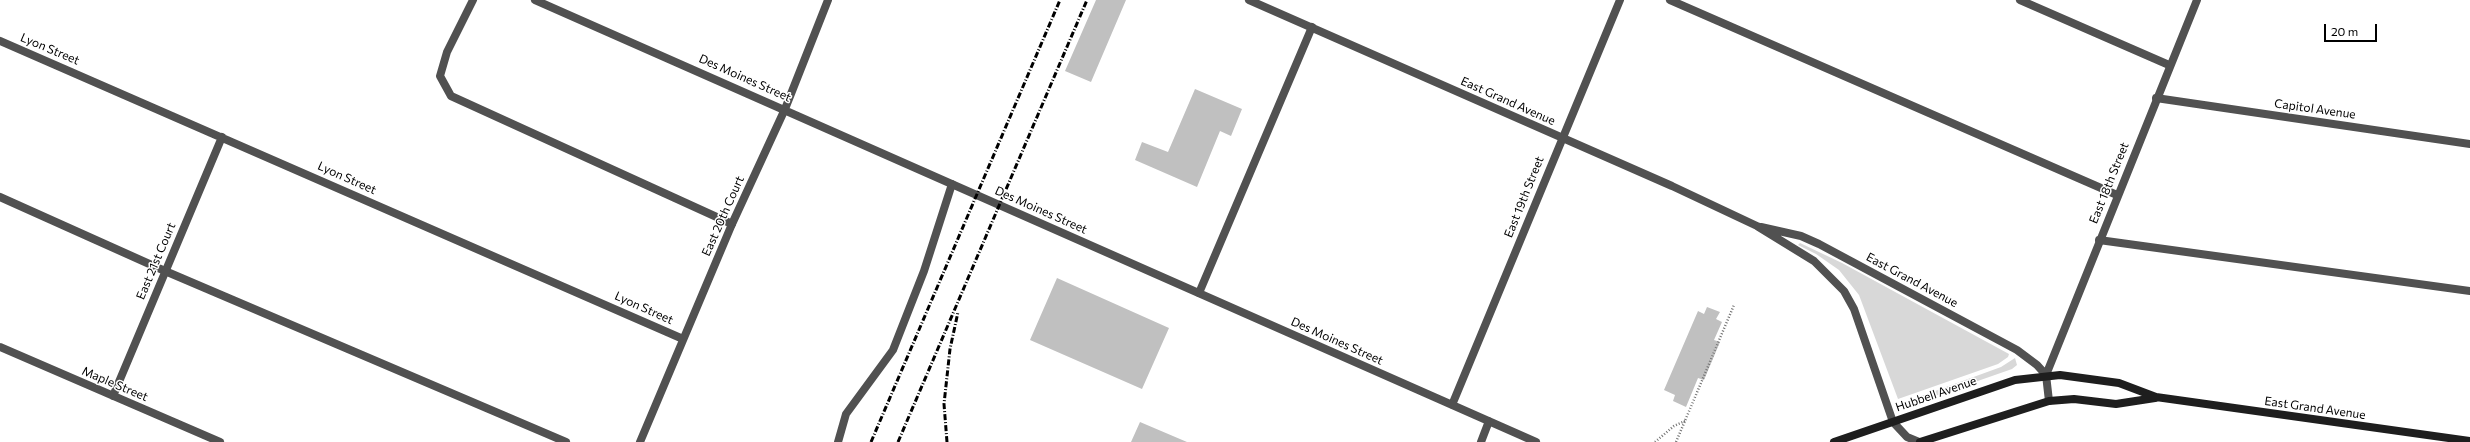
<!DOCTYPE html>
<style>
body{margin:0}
#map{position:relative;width:2470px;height:442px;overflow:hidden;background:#fff;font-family:Commissioner,sans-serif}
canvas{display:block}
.scale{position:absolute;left:2324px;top:24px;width:53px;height:18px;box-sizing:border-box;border:2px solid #000;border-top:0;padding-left:5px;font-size:12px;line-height:14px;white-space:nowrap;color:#000;-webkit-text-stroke:3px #fff;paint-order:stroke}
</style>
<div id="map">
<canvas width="2470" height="442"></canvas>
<div class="scale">20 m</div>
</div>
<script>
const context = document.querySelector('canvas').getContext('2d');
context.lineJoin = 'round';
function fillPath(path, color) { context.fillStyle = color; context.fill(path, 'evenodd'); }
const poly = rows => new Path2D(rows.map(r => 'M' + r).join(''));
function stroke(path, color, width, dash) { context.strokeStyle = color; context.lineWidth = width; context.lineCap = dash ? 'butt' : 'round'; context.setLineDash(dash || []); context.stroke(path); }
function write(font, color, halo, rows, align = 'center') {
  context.font = font + ' Commissioner,sans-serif'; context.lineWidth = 3; context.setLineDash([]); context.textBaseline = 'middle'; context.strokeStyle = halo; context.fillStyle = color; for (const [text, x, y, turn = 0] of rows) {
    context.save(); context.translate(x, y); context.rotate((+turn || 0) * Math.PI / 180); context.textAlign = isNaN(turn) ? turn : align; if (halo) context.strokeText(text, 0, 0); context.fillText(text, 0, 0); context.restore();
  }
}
fillPath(poly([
 [1800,243,1842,263,1919,305,2009,354,2008,357,1998,364,1898,399,1859,295,1839,270,1816,254,1798,245],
 [2015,358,2017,365,2012,369,1912,404,1902,403,2001,367]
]), '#d8d8d8');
fillPath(poly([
 [1096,0,1126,0,1091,82,1065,71],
 [1195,89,1242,109,1231,136,1220,131,1197,187,1135,160,1142,142,1168,152],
 [1057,278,1169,328,1142,389,1030,340],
 [1707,307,1720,312,1716,319,1722,322,1714,340,1720,342,1704,380,1698,378,1686,407,1673,401,1675,395,1664,390,1698,311,1704,314],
 [1140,422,1187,442,1131,442]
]), '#c0c0c0');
stroke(poly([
 [1655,442,1674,426,1685,421],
 [1676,442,1734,305]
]), '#737373', 2.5, [1, 2]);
stroke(poly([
 [473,0,447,52,440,76,451,96,732,224],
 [1670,0,2117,195],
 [0,197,165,271,566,442],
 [2099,240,2470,291],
 [1199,293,1312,27],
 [838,442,846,414,893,350,924,271,952,184]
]), '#515151', 8);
stroke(poly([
 [535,0,1536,442],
 [2020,0,2169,65],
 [0,41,683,339],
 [2156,98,2470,144],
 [0,347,220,442],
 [113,396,222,137],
 [1452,405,1620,0],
 [640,442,732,224,785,109,828,0],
 [1481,442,1489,421]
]), '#515151', 8);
stroke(poly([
 [1249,0,1672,186,1757,226,1814,261,1844,291,1854,309,1893,422,1907,437,1919,442],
 [1761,227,1801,236,1819,244,2017,350,2037,365,2046,375,2049,401],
 [2046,375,2197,0]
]), '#515151', 8);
stroke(poly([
 [1834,442,2015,380,2060,375,2119,383,2156,397,2470,441],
 [1920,442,2049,401,2074,399,2116,404,2155,398]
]), '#1e1e1e', 8);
stroke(poly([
 [871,442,1060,0],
 [898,442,1087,0],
 [947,442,944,404,950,349,958,312]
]), '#000', 3, [6, 2, 1, 2]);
write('12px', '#000', '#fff', [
 ["Lyon Street",50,49,23],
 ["Des Moines Street",745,78,24],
 ["East Grand Avenue",1508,101,24],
 ["Capitol Avenue",2315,109,8],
 ["Lyon Street",347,178,24],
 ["East 18th Street",2109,183,-68],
 ["East 19th Street",1524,197,-68],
 ["Des Moines Street",1041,210,24],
 ["East 20th Court",723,216,-66],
 ["East 21st Court",156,261,-67],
 ["East Grand Avenue",1912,280,28],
 ["Lyon Street",644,308,24],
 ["Des Moines Street",1337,341,24],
 ["Maple Street",115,384,23],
 ["Hubbell Avenue",1936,394,-19],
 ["East Grand Avenue",2315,408,8]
]);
</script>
